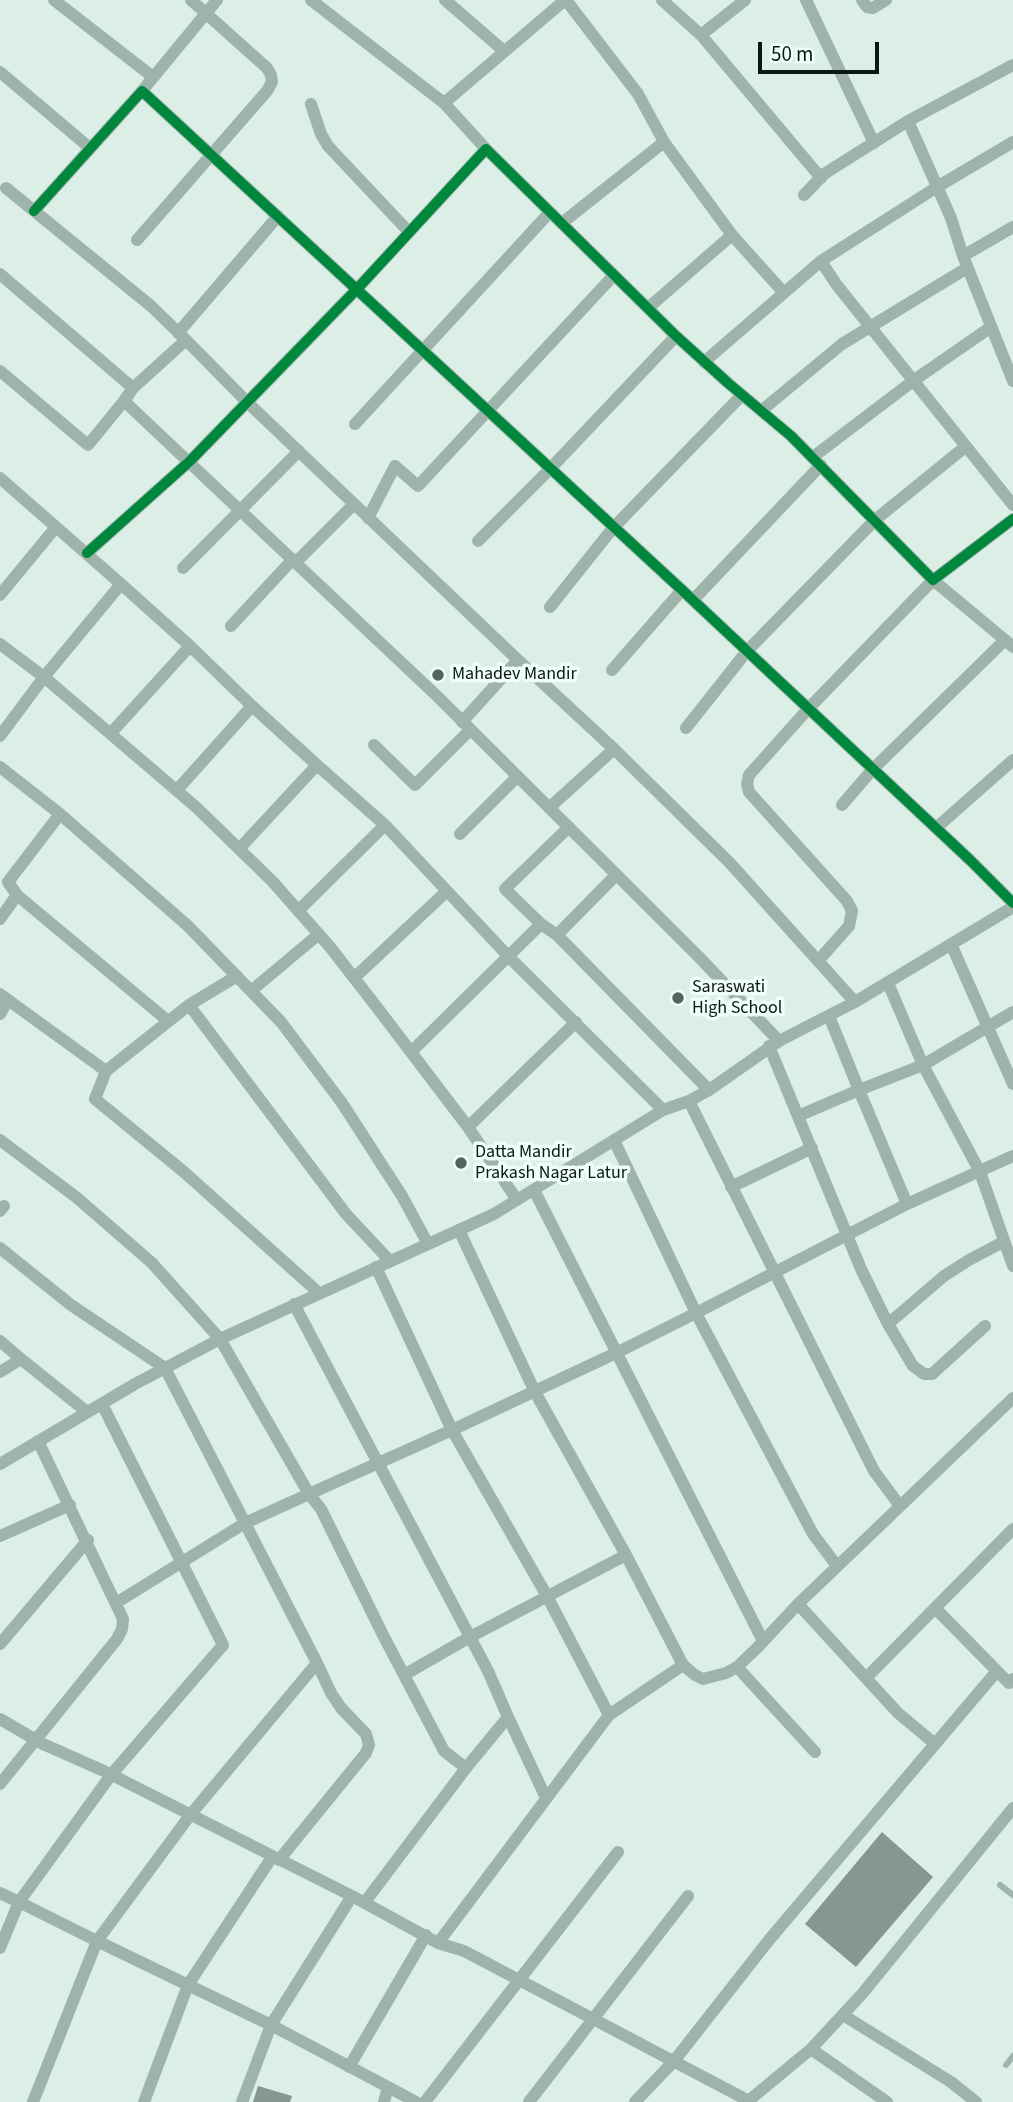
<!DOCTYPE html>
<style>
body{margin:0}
#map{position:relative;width:1013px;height:2102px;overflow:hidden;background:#dcefe6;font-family:"Source Sans 3",sans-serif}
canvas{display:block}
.scale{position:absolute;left:758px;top:42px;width:121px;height:32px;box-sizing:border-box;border:4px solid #0b1712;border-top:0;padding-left:9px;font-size:21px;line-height:24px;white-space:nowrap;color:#0b1712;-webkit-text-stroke:5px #f0fef8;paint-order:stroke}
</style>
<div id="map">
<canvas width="1013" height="2102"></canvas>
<div class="scale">50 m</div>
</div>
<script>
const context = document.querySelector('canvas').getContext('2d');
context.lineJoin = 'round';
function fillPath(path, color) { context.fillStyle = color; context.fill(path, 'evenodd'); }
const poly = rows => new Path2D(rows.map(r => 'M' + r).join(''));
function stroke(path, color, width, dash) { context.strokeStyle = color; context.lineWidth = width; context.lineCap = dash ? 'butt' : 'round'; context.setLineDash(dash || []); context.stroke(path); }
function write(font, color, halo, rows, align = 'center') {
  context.font = font + ' "Source Sans 3",sans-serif'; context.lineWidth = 7; context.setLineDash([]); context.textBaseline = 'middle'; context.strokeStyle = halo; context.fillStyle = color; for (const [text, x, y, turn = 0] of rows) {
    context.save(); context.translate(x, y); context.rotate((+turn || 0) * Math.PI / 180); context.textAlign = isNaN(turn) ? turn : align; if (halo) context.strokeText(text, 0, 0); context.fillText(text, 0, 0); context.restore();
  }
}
fillPath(poly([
 [882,1832,933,1877,856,1967,805,1924],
 [258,2086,292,2096,290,2102,253,2102]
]), '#889690');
stroke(poly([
 [1000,1885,1013,1895],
 [1006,2065,1013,2056]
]), '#9eb3aa', 6);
stroke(poly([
 [54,0,153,77],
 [311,0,444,103],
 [445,0,504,51],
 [566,0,638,94,664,142],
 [662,0,701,35],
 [745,0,701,35,821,178],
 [806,0,874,143],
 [862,0,867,7,873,8,886,0],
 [0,72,90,148],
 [142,91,217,0],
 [311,104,321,134,328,146,409,232],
 [908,121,1013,65],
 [1013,142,937,187,821,261,836,284,1013,505],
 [486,149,444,103,565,0],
 [6,188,151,306,186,340],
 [804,195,824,174,908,121,951,218,963,256,1013,381],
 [34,211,142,91,682,590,970,860,1013,903],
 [562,223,664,142,732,235],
 [137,240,267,91,272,82,271,75,267,68,191,0],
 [963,256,1013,227],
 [0,274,133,388,124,401,438,697,698,956,779,1041],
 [648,308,732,235,784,293],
 [178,333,278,216],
 [704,362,821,261],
 [0,371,88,445,124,401],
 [133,388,186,340,247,402,518,660],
 [761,411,842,344,967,268],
 [355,424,550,212],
 [813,457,913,381,991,327],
 [0,478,56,527],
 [368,518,395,466,418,486,614,275],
 [478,541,549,470,676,336],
 [87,553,190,461,357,289,486,149,676,336,728,383,791,436,933,580,1013,519],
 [296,562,354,504],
 [183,568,299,451],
 [0,595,56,527,121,584],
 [693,600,821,465],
 [550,607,613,528,742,395],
 [231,626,293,559],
 [0,644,44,677,0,736],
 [190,646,121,584,44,677,196,807,273,882,330,947,379,1010,468,1127,517,1200],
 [612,670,682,590],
 [462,722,518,660,614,749],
 [686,728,747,651,875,520,965,447],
 [111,733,190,646,252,706],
 [374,745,415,785,470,730],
 [0,767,60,814],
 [177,790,252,706,317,765],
 [842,805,872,770,1005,640,1013,647],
 [549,808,614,749,729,862,855,1002],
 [936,828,1013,760],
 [460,834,517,777],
 [239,849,317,765,385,825],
 [17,895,8,882,60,814,188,926,281,1022,342,1103,402,1196,428,1244],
 [298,911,385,825,447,891],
 [0,919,17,895,168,1021],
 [541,924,505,889,569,827],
 [557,935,709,1090],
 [951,944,1013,1084],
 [818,961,849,926,852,911,847,901,749,792,747,784,749,775,808,709,933,580,1005,640],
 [354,978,447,891,509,957,663,1110],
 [888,983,923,1065,1013,1012],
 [251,991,319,934],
 [0,994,106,1071,189,1005,237,976],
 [189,1005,346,1214,390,1261],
 [0,1014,8,1000],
 [769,1046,861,1269,888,1324,944,1276,969,1260,1003,1242],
 [411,1052,541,924,557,935,616,875],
 [106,1071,95,1099,184,1172,319,1293],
 [689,1101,874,1471,900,1506],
 [798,1116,859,1090,829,1016],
 [468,1127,576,1022],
 [0,1140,76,1197,152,1263,220,1339,309,1494,245,1523,317,1663,191,1814,97,1941,188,1985,144,2102],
 [731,1187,812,1148],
 [534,1190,763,1641],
 [907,1204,859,1090,923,1065,980,1172,1013,1266],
 [0,1211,4,1206],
 [0,1248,71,1305,165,1368,245,1523,116,1603],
 [376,1267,452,1430,309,1494,321,1509,384,1637,444,1751,466,1768],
 [294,1304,488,1671,508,1717,466,1768,365,1902],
 [888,1324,913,1366,924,1374,932,1374,985,1326],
 [0,1341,21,1359,0,1372],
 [21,1359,87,1412],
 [0,1464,135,1384,220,1339,494,1214,663,1110,689,1101,709,1090,779,1041,855,1002,1013,907],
 [0,1536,70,1505],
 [837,1566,813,1534,696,1313,907,1204,1013,1156],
 [935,1608,997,1671],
 [0,1644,88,1540],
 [683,1665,695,1675,703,1679,726,1673,737,1667,757,1648,798,1604],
 [737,1667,815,1752],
 [404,1675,470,1637,626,1555],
 [866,1678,1013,1529],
 [609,1715,547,1596,452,1430,616,1353,696,1313,614,1140],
 [508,1717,546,1798],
 [0,1719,43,1744,104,1771,352,1896,438,1943,464,1951,751,2102],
 [934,1743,898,1713,798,1604,1013,1398],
 [0,1784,117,1639,122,1629,123,1619,38,1441],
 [279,1860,366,1753,369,1745,366,1734,341,1708,331,1693,317,1663],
 [0,1893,19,1902,0,1948],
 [352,1896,271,2025,388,2087,384,2102],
 [438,1943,609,1715,683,1665,626,1555,535,1392,459,1230],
 [843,2015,951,2082,976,2102],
 [811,2049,887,2102],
 [349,2067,426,1935],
 [388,2087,416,2102],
 [33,2102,97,1941,19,1902,111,1775,223,1645,102,1404],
 [242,2102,271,2025,188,1985,272,1857],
 [425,2102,618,1852],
 [529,2102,688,1896],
 [635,2102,674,2061,769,1940,997,1671,1009,1683,1013,1679],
 [747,2102,811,2049,862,1994,1013,1808]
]), '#9eb3aa', 12);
stroke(poly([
 [34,211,142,91,682,590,970,860,1013,903],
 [87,553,190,461,357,289,486,149,676,336,728,383,791,436,933,580,1013,519]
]), '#00873e', 10);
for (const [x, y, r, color] of [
 [438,675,7,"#54635c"],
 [678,998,7,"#54635c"],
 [461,1163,7,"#54635c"]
]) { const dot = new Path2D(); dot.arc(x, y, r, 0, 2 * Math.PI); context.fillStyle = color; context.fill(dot); stroke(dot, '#f0fef8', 2.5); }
write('18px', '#0b1712', '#f0fef8', [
 ["Mahadev Mandir",452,675],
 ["Saraswati",692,988],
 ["High School",692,1009],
 ["Datta Mandir",475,1153],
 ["Prakash Nagar Latur",475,1174]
], 'left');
</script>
